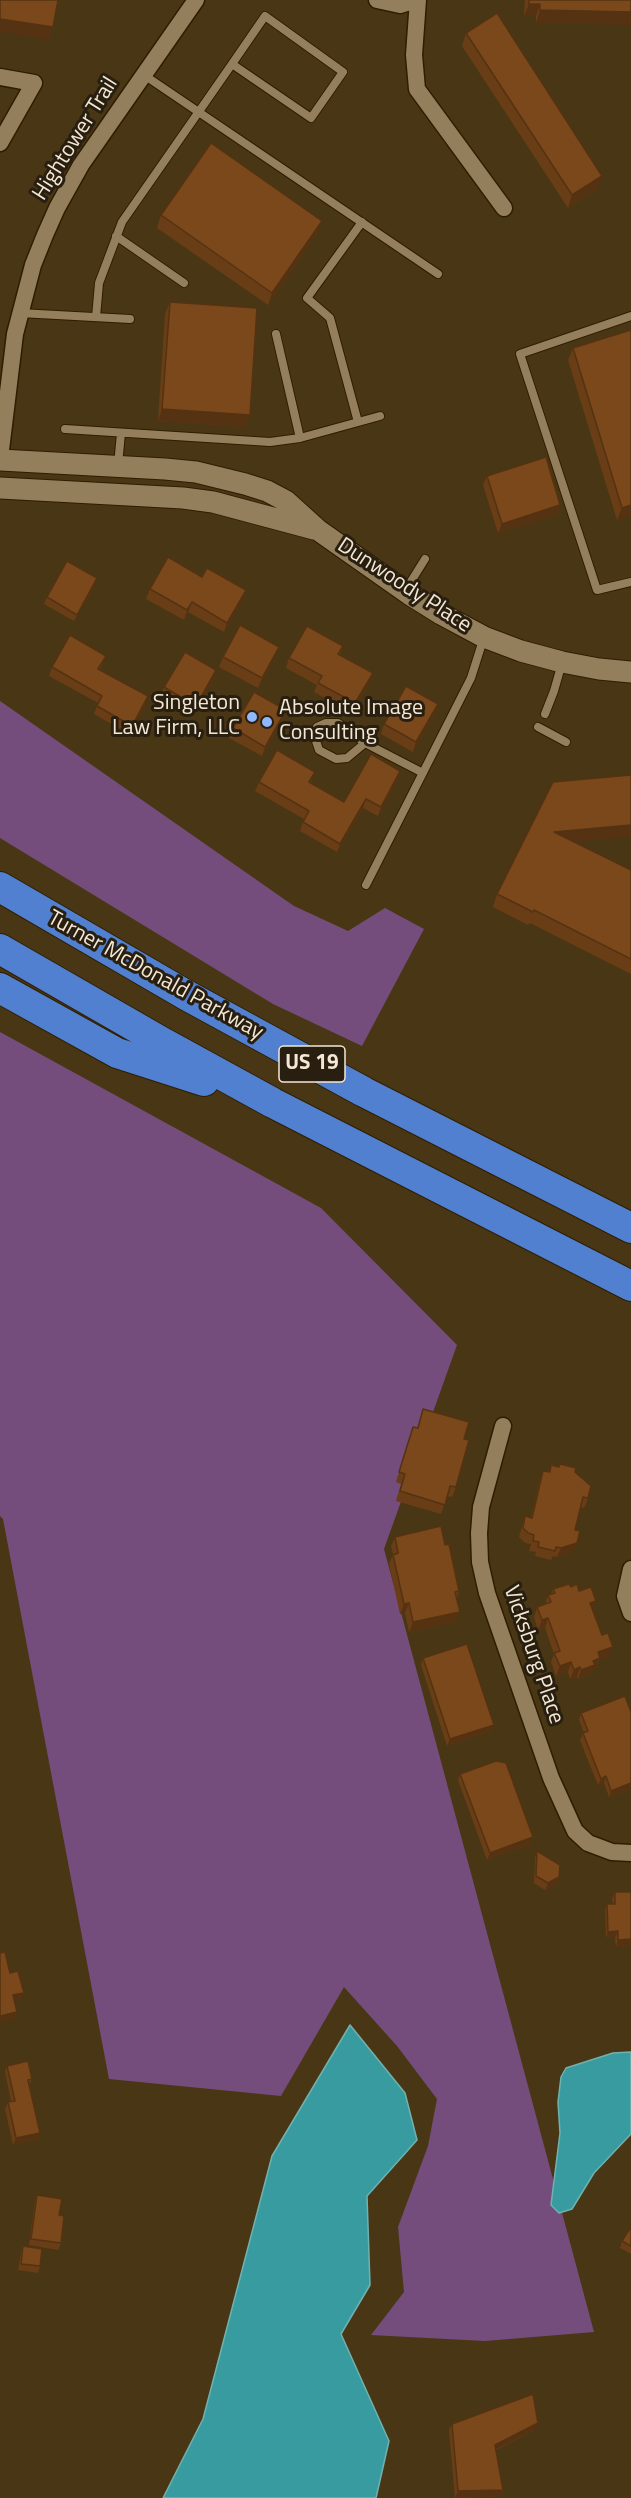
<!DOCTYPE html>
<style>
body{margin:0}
canvas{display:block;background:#493614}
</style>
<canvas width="631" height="2498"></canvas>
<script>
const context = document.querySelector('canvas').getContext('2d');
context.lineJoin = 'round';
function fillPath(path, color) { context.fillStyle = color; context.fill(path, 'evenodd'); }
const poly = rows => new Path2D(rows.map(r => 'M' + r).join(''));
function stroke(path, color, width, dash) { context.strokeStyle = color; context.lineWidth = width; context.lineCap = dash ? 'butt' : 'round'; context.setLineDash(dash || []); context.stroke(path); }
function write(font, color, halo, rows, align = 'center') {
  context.font = font + ' "Titillium Web",sans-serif'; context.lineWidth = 6; context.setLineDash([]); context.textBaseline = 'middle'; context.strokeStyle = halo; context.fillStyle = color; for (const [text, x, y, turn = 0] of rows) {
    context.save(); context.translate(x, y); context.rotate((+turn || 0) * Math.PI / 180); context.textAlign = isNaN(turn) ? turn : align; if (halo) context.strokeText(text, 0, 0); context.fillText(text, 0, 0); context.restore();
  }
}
fillPath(poly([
 [0,701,294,906,348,931,385,908,424,929,362,1046,273,1004,0,838],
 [0,1032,321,1208,457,1345,384,1549,594,2332,485,2341,371,2335,404,2292,398,2227,428,2146,437,2099,397,2046,344,1987,281,2096,109,2079,3,1519,0,1516]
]), '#744d7d');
const water = poly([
 [350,2025,405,2093,417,2140,367,2196,370,2285,341,2334,389,2441,376,2498,163,2498,203,2419,272,2156,350,2025],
 [631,2052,631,2134,594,2173,572,2209,559,2213,551,2205,560,2133,558,2102,561,2077,566,2068,613,2053,631,2052]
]);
fillPath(water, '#389ba0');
stroke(water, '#70b2b0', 1.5);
const service = poly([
 [144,75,438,274],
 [116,236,184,283],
 [20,313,130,319],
 [631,316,520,354,597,590,631,582],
 [96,317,99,283,122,222,200,110,232,64,265,16,343,72,311,118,232,64],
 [276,334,300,438],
 [358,422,330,318,307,298,362,222],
 [65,429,270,442,300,438,380,416],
 [118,465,121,433],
 [405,591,425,559],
 [545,714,554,691,562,663],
 [538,727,566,742],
 [365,743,347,758,336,759,319,750,314,735,317,727,326,723,338,723,365,743,423,773],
 [366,885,471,678,484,637]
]);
const minor = poly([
 [377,0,400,5,416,0],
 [418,0,414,55,417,89,504,208],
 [0,77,34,83,0,143],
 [0,458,15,334,33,265,45,235,57,208,81,165,196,0],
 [503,1426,481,1507,479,1533,480,1562,487,1593,551,1778,575,1831,588,1843,612,1852,631,1853],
 [631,1569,625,1596,631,1613]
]);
const tertiary = poly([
 [0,460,165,469,196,472,245,484,267,491,286,501,318,530,409,594,441,614,484,637,521,651,562,662,599,669,631,672],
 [0,488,183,498,213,502,314,529]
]);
const motorway = poly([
 [0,887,186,995,364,1092,631,1228],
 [0,949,160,1041,273,1103,631,1286],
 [0,988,117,1053,204,1081]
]);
stroke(service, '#2f1d00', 10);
stroke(minor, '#2f1d00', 19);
stroke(tertiary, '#2f1d00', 23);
stroke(motorway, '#2f1d00', 32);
stroke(service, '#947f5c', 8);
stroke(minor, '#947f5c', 16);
stroke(tertiary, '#947f5c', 21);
stroke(motorway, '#5080cf', 30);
fillPath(poly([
 [525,0,631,0,536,23,536,16,524,16],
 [466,33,598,188,568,208,462,46],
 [161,215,317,233,268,305,157,228],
 [170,302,245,427,158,421,165,314],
 [631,330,631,516,617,520,568,360,573,348],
 [487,476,560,505,557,515,498,533,483,485],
 [95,585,74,621,44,604,47,597],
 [150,589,242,600,224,632,188,612,184,620,146,599],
 [343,646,340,654,369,683,352,713,314,692,317,685,286,668,289,658],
 [106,656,100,669,145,705,129,734,94,714,98,703,49,676,52,667],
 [275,656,258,688,219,667,223,657],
 [213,680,192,716,161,697,164,687],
 [438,704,434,714,413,752,381,734,384,724],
 [286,710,282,720,262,756,229,738,233,728],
 [400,771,397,780,378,816,363,808,337,852,300,831,304,819,255,791,259,782,312,781,311,783,344,802],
 [575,842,631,870,631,974,530,923,528,925,493,907,497,894],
 [423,1409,464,1439,456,1487,452,1497,447,1496,441,1514,396,1501,401,1484,396,1482,413,1427,417,1428],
 [551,1465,575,1472,588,1498,584,1508,580,1507,575,1530,573,1552,557,1557,553,1556,551,1560,535,1556,536,1552,529,1551,531,1544,525,1543,519,1537,525,1516,531,1518,540,1480,543,1471,549,1472],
 [395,1537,445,1545,459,1591,457,1598,456,1622,409,1632,405,1613,400,1614,389,1564,393,1554,391,1546],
 [571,1587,579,1591,593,1610,609,1656,599,1660,596,1668,593,1669,591,1674,578,1679,577,1677,570,1679,568,1672,556,1676,551,1662,554,1654,545,1628,538,1630,534,1617,537,1607,545,1605,548,1595,551,1594,553,1589],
 [423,1658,491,1731,447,1746,421,1665],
 [631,1712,631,1789,609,1797,604,1783,598,1785,585,1753,580,1740,583,1733,584,1733,579,1720,581,1713],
 [460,1774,531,1844,487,1860,458,1780],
 [537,1851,559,1877,557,1884,545,1890,534,1883,535,1858],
 [615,1892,631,1946,616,1947,615,1938,606,1938,605,1911,607,1904,613,1904,612,1899],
 [7,2066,32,2079,29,2086,40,2133,37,2140,13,2145,5,2109,8,2102,11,2101,5,2072],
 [37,2195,59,2215,61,2243,58,2250,29,2245,35,2202],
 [631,2227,631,2254,620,2248,622,2241],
 [23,2246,40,2266,38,2273,18,2270,21,2253],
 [452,2424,535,2430,496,2450,503,2490,501,2496,455,2498,449,2430]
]), '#693e16');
fillPath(poly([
 [529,4,540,4,536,16,524,16],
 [540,10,631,12,631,25,536,23],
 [0,19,53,27,49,40,0,32],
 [602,176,598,188,568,208,572,195],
 [322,221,317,233,268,305,272,293],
 [162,409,250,415,245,427,158,421],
 [560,505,557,515,498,533,502,524],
 [631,505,631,516,617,520,622,508],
 [97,578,95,585,74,621,77,615],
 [246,590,242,600,224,632,227,623],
 [192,602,188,612,184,620,187,610],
 [279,647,275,656,258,688,262,678],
 [216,670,213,680,192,716,196,706],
 [373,673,369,683,352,713,355,703],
 [148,696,145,705,129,734,132,726],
 [438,704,434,714,413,752,416,742],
 [286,710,282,720,262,756,265,747],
 [400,771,397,780,378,816,381,807],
 [366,799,363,808,337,852,340,844],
 [631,825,631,837,550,844,554,832],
 [577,1543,573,1552,557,1557,561,1548],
 [596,1601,592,1611,590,1603],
 [409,1603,405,1613,400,1614,404,1604],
 [460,1612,456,1622,409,1632,413,1622],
 [548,1618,545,1628,538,1630,542,1620],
 [613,1647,609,1656,599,1660,596,1668,593,1669,591,1674,578,1679,581,1670,598,1652],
 [571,1662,568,1672,556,1676,560,1666],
 [580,1667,577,1677,570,1679,574,1670],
 [494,1725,491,1731,447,1746,450,1739],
 [606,1776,604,1783,598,1785,601,1779],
 [631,1783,631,1789,609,1797,611,1791],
 [533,1837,531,1844,487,1860,490,1853],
 [559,1877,557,1884,545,1890,548,1883],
 [618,1931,615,1938,606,1938,608,1932],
 [631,1939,631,1946,616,1947,618,1940],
 [24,1993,21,2000,11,2002,13,1995],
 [17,2012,15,2019,0,2022,0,2016],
 [40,2133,37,2140,13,2145,16,2138],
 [538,2423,535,2430,492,2451,495,2445],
 [503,2490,501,2496,455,2498,458,2491]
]), '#553212');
const building = poly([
 [0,0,58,0,53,27,0,19,0,0],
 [529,0,631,0,631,12,540,10,540,4,529,4,529,0],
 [497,13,602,176,572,195,466,33,497,13],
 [211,143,322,221,272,293,161,215,211,143],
 [170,302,257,308,250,415,162,409,170,302],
 [631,330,631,505,622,508,573,348,631,330],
 [546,457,560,505,502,524,487,476,546,457],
 [168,557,202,577,207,568,246,590,227,623,192,602,187,610,150,589,168,557],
 [67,561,97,578,77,615,47,597,67,561],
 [240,625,279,647,262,678,223,657,240,625],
 [307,626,343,646,338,654,373,673,355,703,318,683,322,676,289,658,307,626],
 [70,635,106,656,98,669,148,696,132,726,97,706,102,696,52,667,70,635],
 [185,652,216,670,196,706,164,687,185,652],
 [406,686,438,704,416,742,384,724,406,686],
 [254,692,286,710,265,747,233,728,254,692],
 [277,750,315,772,309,782,344,802,371,754,400,771,381,807,366,799,340,844,303,822,309,811,259,782,277,750],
 [631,775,631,825,554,832,631,870,631,959,534,910,533,912,497,894,553,782,631,775],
 [423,1409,469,1422,464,1439,469,1440,456,1487,450,1486,445,1505,400,1491,405,1474,399,1472,413,1427,418,1428,423,1409],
 [560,1464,576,1468,575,1472,591,1486,588,1498,583,1497,575,1530,580,1531,577,1543,561,1548,556,1547,555,1551,538,1547,539,1542,533,1541,534,1535,528,1533,523,1528,525,1516,532,1518,543,1471,550,1472,551,1465,559,1467,560,1464],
 [441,1526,445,1545,449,1544,459,1591,455,1592,460,1612,413,1622,409,1603,404,1604,393,1555,398,1553,395,1537,441,1526],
 [569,1584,571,1587,577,1584,579,1591,591,1587,596,1601,590,1603,602,1635,608,1633,613,1647,598,1652,600,1658,593,1661,595,1665,581,1670,580,1667,574,1670,571,1662,560,1666,554,1653,560,1651,548,1618,542,1620,537,1607,551,1602,548,1595,555,1593,553,1589,569,1584],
 [467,1644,494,1725,450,1739,423,1658,467,1644],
 [625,1696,631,1712,631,1783,611,1791,606,1776,601,1779,588,1746,583,1733,588,1731,581,1713,625,1696],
 [496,1761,506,1763,533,1837,490,1853,460,1774,496,1761],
 [537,1851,560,1865,559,1877,548,1883,536,1876,537,1851],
 [615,1892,631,1892,631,1939,618,1940,618,1931,608,1932,607,1904,615,1904,615,1892],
 [5,1952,10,1973,18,1971,24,1993,13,1995,17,2012,0,2016,0,1953,5,1952],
 [28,2061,32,2079,28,2080,40,2133,16,2138,8,2102,15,2101,7,2066,28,2061],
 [37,2195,62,2199,59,2215,64,2216,61,2243,31,2239,37,2195],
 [631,2227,631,2246,622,2241,631,2227],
 [23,2246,42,2249,40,2266,21,2264,23,2246],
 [533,2394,538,2423,495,2445,503,2490,458,2491,452,2424,533,2394]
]);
fillPath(building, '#7a481a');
stroke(building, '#553212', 1.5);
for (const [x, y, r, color] of [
 [252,717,6,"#8fb8fd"],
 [267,722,6,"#8fb8fd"]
]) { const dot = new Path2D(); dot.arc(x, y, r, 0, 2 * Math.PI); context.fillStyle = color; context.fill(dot); stroke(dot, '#281f11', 2); }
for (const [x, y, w] of [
 [312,1064,66]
]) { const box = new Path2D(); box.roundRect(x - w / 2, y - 18, w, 36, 4.5); context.fillStyle = '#281f11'; context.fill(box); stroke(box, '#f4e8d5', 1.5); }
write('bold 21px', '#f4e8d5', null, [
 ["US 19",312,1064]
]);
write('22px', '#f4e8d5', '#281f11', [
 ["Hightower Trail",76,139,-58],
 ["Dunwoody Place",404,586,33],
 ["Turner McDonald Parkway",155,976,29],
 ["Vicksburg Place",533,1655,71]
]);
write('22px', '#f4e8d5', '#281f11', [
 ["Singleton",240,704],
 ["Law Firm, LLC",240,729],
 ["Absolute Image",279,709,"left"],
 ["Consulting",279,734,"left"]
], 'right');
</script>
